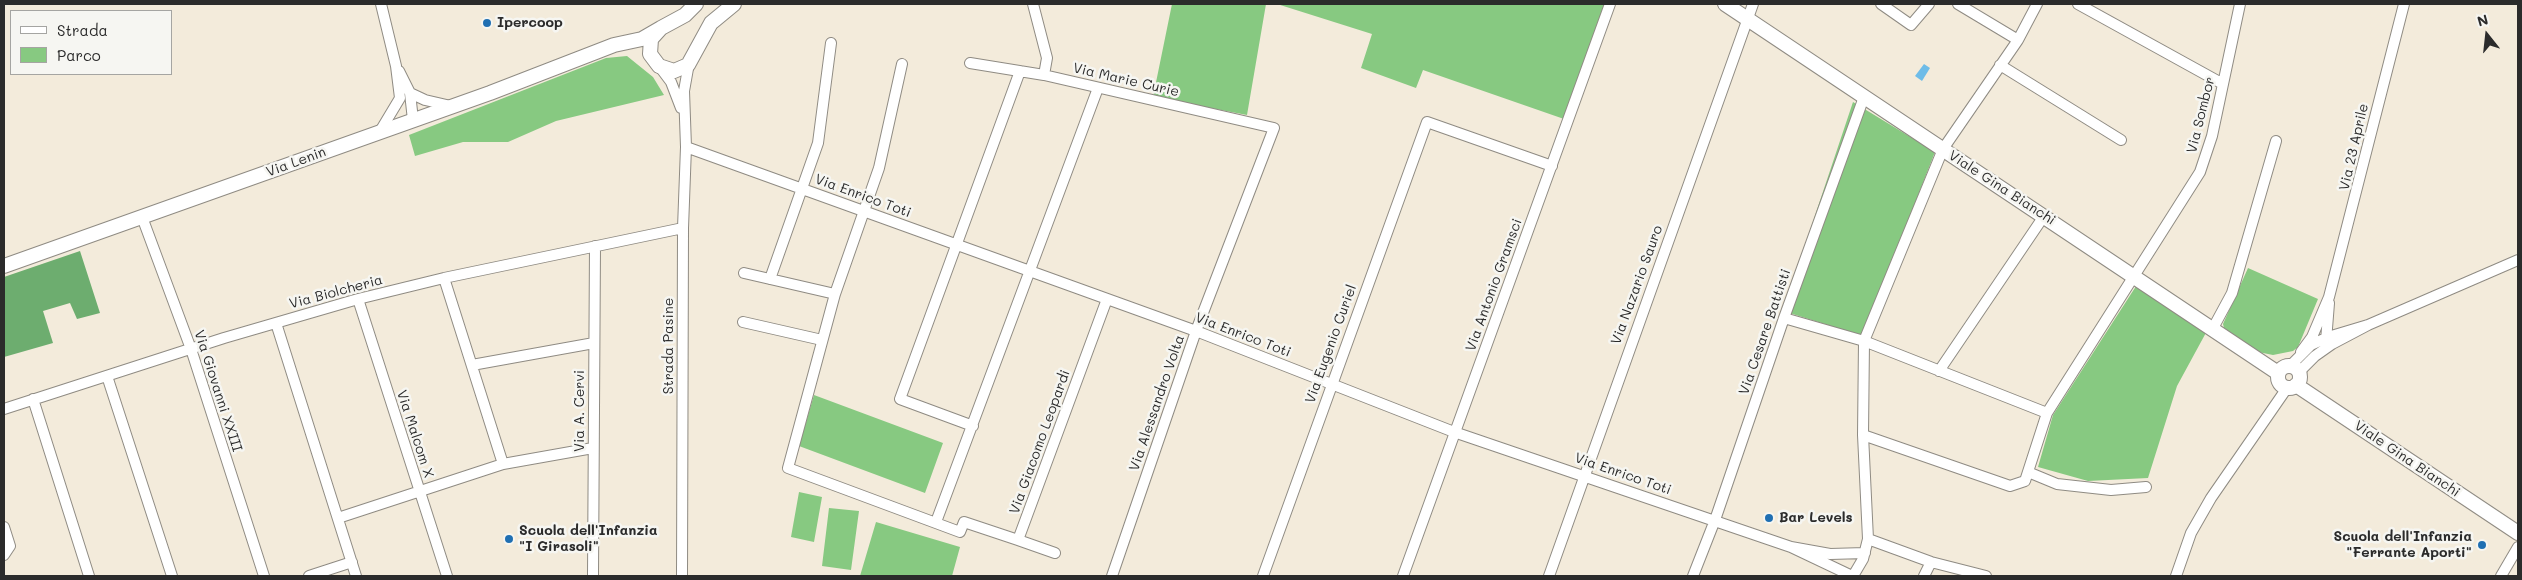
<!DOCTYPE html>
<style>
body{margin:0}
#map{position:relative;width:2522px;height:580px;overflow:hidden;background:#f3ebdb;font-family:Mali,sans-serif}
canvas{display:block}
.frame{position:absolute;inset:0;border:5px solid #2b2b2b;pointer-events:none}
.legend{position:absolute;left:10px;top:10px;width:162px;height:65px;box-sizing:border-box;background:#f6f6f2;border:1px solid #a5a5a2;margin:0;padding:6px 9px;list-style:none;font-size:15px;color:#2b2b2b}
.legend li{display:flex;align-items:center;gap:10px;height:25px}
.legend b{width:25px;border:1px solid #a5a5a2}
.north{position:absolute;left:2462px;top:10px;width:50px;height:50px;-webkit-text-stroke:4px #f6f6f2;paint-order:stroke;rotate:344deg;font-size:14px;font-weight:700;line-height:20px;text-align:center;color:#2b2b2b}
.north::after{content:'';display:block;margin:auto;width:18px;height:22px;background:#2b2b2b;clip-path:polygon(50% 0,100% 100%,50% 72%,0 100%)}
</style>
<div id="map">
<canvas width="2522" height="580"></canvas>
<div class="frame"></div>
<ul class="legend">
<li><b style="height:6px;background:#fff"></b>Strada</li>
<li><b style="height:14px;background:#87c981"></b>Parco</li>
</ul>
<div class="north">N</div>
</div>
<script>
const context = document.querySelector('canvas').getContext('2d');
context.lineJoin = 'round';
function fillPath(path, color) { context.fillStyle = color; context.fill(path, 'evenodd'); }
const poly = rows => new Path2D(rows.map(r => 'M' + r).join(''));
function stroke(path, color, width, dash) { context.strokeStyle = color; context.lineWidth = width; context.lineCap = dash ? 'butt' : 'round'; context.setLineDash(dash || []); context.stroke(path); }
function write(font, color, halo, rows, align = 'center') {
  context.font = font + ' Mali,sans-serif'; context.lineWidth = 5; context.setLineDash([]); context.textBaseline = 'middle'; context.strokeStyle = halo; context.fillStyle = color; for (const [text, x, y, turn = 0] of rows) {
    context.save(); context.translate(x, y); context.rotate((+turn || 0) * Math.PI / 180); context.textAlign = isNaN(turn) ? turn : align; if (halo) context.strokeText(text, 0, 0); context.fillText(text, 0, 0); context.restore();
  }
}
fillPath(poly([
 [1172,4,1266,4,1247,115,1153,97],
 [1277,4,1606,4,1564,119,1423,70,1416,88,1361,68,1372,34],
 [627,56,653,77,664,95,556,121,508,142,463,142,415,156,409,135,606,58],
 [1853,102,1935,152,1863,336,1783,311],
 [2248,268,2318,299,2298,347,2293,351,2273,355,2258,352,2224,328,2223,324],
 [2140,280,2208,329,2177,386,2148,478,2088,481,2038,467,2053,415],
 [814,395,943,443,925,493,799,446],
 [799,492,822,497,814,542,791,537],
 [829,508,859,511,851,570,822,566],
 [876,522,960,547,952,576,860,576]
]), '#87c981');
fillPath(poly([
 [80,251,100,313,77,319,70,303,43,311,53,343,4,357,4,277]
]), '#6dad6f');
fillPath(poly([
 [1924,64,1930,68,1922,81,1915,76]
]), '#6ebce8');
const street = poly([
 [1033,4,1047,58,1044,75],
 [1881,4,1911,25,1929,4],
 [1958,4,2018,40],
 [2078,4,2223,84],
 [970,63,1044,75,1274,128,1196,331,1112,576],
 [902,64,879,168,835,294,788,468,960,532,964,522,1018,540,1107,299],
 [2000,65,2121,140],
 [659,66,671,82,681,108],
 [399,71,410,93,425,100,451,106],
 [410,93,413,120],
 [379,133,400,98,396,66,381,4],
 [686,147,1196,331,1454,432,1791,547],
 [142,217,191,349,264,576],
 [744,273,835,294],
 [444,278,503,464],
 [770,279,818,143,831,43],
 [358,299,447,576],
 [1784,318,1864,341,2047,413],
 [743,322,822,340],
 [276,323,356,576],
 [2368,325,2518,260],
 [2212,330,2232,293,2276,141],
 [2326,341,2329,303],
 [2301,352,2312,337,2329,297,2404,4],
 [472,365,594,343],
 [2290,366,2311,345,2328,337,2368,325,2332,344,2315,356,2302,369,2300,375],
 [1939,371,2044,216],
 [107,376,172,576],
 [33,399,89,576],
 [4,409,224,338,358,299,444,278,683,228],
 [973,426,900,399,1020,71],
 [1863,435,2010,486,2025,481,2047,413,2200,172,2212,136,2240,4],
 [2028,472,2057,484,2111,490,2146,487],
 [338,518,503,464,593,448],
 [936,522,1098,88],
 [4,527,10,546,4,555],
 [1868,539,1931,562,1986,576],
 [1018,540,1055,553],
 [309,576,352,562],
 [593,576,595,246],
 [682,576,683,228,686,147,684,91,689,63],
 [1263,576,1427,122,1552,166],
 [1403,576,1610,4],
 [1549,576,1753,4],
 [1693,576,1715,520,1784,318,1864,97],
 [1852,576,1791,547,1830,554,1865,553],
 [1853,576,1863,559,1868,539,1863,435,1864,341,1943,149,2018,40,2037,4],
 [1924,576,1931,562],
 [2176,576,2191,533,2211,498,2287,388],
 [2501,576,2518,547]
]);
const secondary = poly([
 [696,4,685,15,661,28,651,39,650,54,659,66,674,71,688,65,711,23,734,4],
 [1725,4,2278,373],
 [4,266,490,93,614,45,642,39,661,28],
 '2278 377a11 11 0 1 1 22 0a11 11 0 1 1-22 0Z',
 [2296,385,2518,533]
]);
stroke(street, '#8f8b83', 12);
stroke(secondary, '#8f8b83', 16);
stroke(street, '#fff', 10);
stroke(secondary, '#fff', 14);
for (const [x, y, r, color] of [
 [487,23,5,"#1f6fb2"],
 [1769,518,5,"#1f6fb2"],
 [509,539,5,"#1f6fb2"],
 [2482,545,5,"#1f6fb2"]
]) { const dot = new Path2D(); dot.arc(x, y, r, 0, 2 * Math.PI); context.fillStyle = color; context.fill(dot); stroke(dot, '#f6f6f2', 2); }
write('bold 14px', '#2b2b2b', '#f6f6f2', [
 ["Ipercoop",497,23],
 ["Bar Levels",1779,518],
 ["Scuola dell'Infanzia",519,531],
 ["\"I Girasoli\"",519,547],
 ["Scuola dell'Infanzia",2472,537,"right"],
 ["\"Ferrante Aporti\"",2472,553,"right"]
], 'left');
write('14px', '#2b2b2b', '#f6f6f2', [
 ["Via Marie Curie",1126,80,13],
 ["Via Sombor",2201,115,-76],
 ["Via 23 Aprile",2354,147,-77],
 ["Via Lenin",296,162,-20],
 ["Viale Gina Bianchi",2002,188,33],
 ["Via Enrico Toti",863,196,20],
 ["Via Antonio Gramsci",1494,285,-70],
 ["Via Nazario Sauro",1637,285,-70],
 ["Via Biolcheria",336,292,-15],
 ["Via Cesare Battisti",1765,332,-71],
 ["Via Enrico Toti",1243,335,21],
 ["Via Eugenio Curiel",1331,344,-70],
 ["Strada Pasine",669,346,-90],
 ["Via Giovanni XXIII",218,391,72],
 ["Via Alessandro Volta",1157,403,-71],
 ["Via A. Cervi",580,411,-90],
 ["Via Malcom X",415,434,72],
 ["Via Giacomo Leopardi",1040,442,-70],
 ["Viale Gina Bianchi",2407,459,34],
 ["Via Enrico Toti",1623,474,19]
]);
</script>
